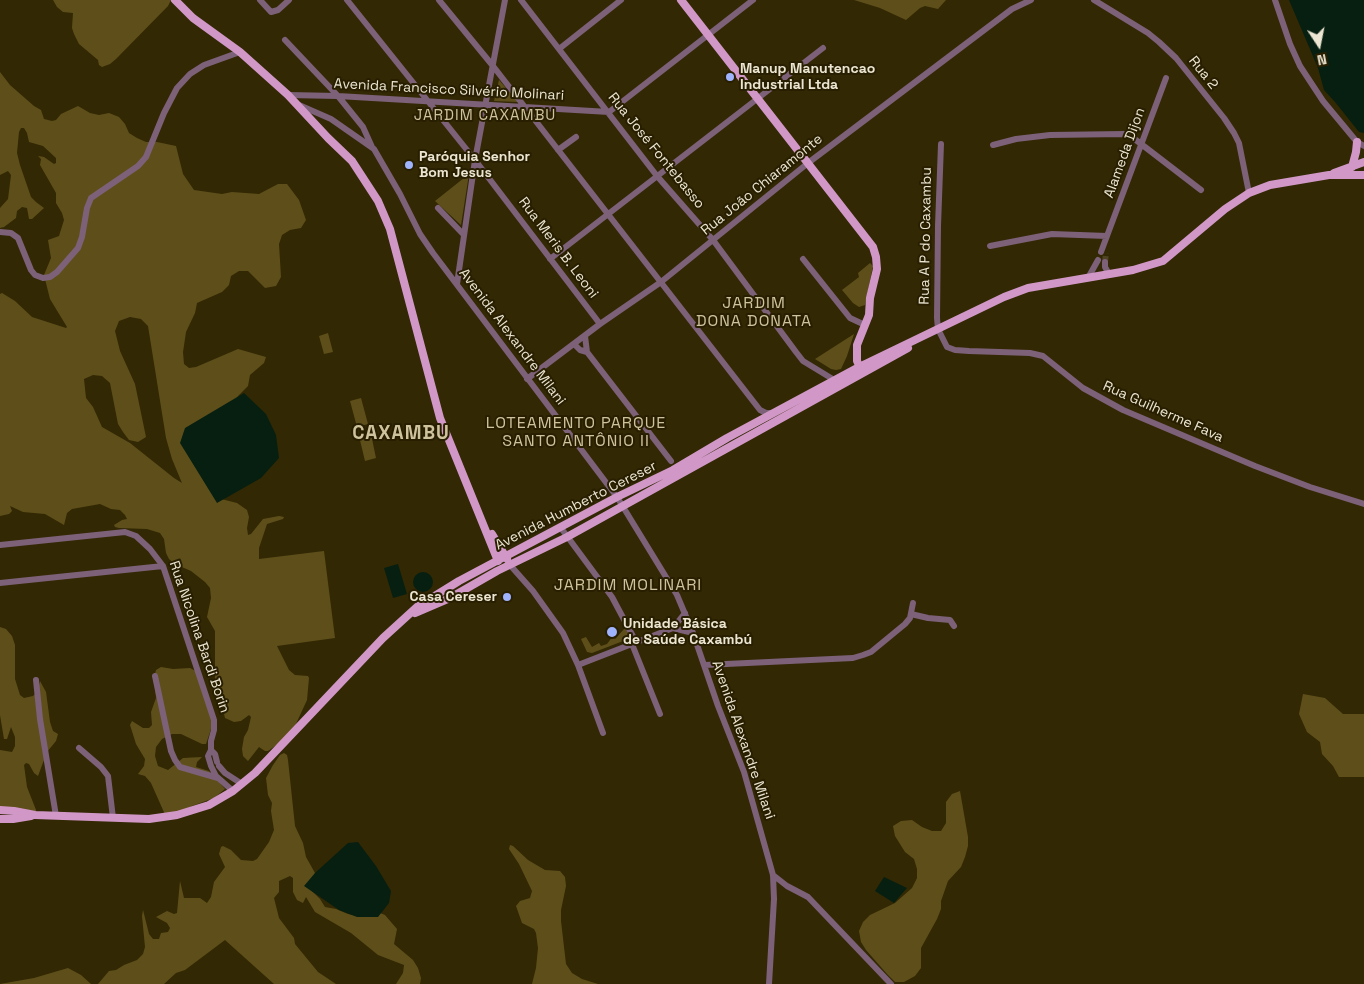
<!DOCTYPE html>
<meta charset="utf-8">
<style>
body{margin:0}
#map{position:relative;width:1364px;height:984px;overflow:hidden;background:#322804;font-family:"Space Grotesk",sans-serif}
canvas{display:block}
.north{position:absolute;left:1294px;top:20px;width:50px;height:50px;-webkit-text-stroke:4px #281e00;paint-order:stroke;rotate:169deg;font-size:14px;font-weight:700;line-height:20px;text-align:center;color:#ebe5d1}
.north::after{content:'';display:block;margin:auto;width:18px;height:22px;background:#ebe5d1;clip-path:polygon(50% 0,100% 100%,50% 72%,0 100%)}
</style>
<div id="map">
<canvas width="1364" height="984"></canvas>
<div class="north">N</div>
</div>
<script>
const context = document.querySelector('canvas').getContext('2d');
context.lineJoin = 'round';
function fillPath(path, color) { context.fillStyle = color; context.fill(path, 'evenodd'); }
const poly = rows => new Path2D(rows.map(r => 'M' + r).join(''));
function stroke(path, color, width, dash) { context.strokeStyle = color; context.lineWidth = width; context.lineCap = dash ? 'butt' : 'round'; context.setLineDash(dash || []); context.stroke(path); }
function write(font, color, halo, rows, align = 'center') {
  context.font = font + ' "Space Grotesk",sans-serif'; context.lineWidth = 4; context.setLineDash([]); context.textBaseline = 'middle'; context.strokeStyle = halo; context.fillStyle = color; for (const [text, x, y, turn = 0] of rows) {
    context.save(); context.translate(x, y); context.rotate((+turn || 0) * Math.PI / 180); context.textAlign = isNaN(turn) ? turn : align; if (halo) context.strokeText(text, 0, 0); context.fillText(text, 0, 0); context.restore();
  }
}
fillPath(poly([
 [53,0,171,0,168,6,116,59,110,64,102,67,99,65,98,60,79,44,74,34,72,28,73,13,63,12,57,7],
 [854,0,946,0,938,9,925,6,920,8,906,20,880,8],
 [0,72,10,85,34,106,41,110,44,119,52,121,56,120,61,114,78,106,90,113,99,115,109,113,119,117,125,124,129,133,137,138,146,142,157,142,176,146,183,174,194,190,222,194,232,192,259,194,278,184,287,184,299,200,306,220,301,228,290,230,282,235,279,244,281,277,276,286,265,288,248,271,239,271,231,276,229,285,222,292,197,303,195,313,186,332,183,352,184,364,189,368,196,367,238,349,266,357,264,363,250,375,248,386,238,396,231,408,221,499,237,503,247,510,249,517,247,528,248,535,251,534,263,519,279,516,284,517,283,519,267,524,259,548,259,559,324,551,335,638,277,646,289,670,295,675,308,676,309,678,307,700,295,726,285,739,268,751,265,751,259,747,248,761,243,756,242,749,244,737,248,730,251,717,249,715,241,721,234,722,225,718,224,714,228,710,220,700,215,682,215,631,207,617,211,598,210,588,205,582,191,571,175,564,169,559,166,553,164,539,160,533,147,529,119,528,115,527,114,525,122,520,127,519,125,515,120,510,111,509,100,504,72,509,67,513,64,525,45,514,23,512,10,506,12,511,9,514,0,516,0,294,2,293,15,301,32,317,66,328,67,327,50,299,44,275,51,258,48,240,59,236,64,220,62,213,56,203,56,193,40,165,41,159,38,156,44,157,54,164,56,163,56,158,43,146,29,142,27,133,24,128,21,128,19,132,17,153,20,165,31,197,36,202,44,208,32,219,29,219,27,208,22,207,17,211,16,218,4,227,0,228,0,208,8,199,11,175,8,171,0,175],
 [130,317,141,319,148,326,166,438,172,459,182,483,174,478,130,443,102,427,93,407,86,398,84,379,93,375,102,376,110,383,118,424,123,432,129,440,138,442,146,437,135,384,120,351,115,331,119,321],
 [499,80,518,102,494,101],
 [469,174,461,225,435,201],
 [870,263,873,266,865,305,859,307,853,303,842,290,859,277,858,273],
 [328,333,333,352,324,354,319,336],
 [854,334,847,356,841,369,836,370,831,369,815,359],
 [361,398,368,424,357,427,350,401],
 [371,434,376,458,365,461,359,436],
 [0,627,6,629,12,636,15,645,15,679,20,695,24,698,33,696,38,691,40,681,46,692,50,722,53,731,58,734,56,741,47,752,38,776,34,773,29,764,26,763,24,765,27,787,38,815,0,810,0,750,12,752,15,746,15,737,11,727,7,739,4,739,0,715],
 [625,628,631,638,592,653,587,652,581,639,586,637,592,647,599,643,601,646,607,644,613,636,615,639],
 [161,667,173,669,190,668,196,671,214,720,206,744,202,744,181,734,172,734,162,739,156,747,155,756,158,766,168,770,183,758,202,757,197,762,196,767,209,771,225,789,214,798,192,806,167,819,151,783,145,776,138,774,144,766,145,759,136,744,130,725,132,721,143,728,149,728,152,725,151,712,156,698,154,678,156,670],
 [1303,694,1325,698,1343,714,1364,714,1364,777,1339,777,1333,766,1322,754,1320,742,1307,732,1299,714],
 [284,753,287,755,288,760,295,826,303,843,306,857,315,873,311,887,312,891,320,899,325,907,336,909,348,914,362,917,380,913,385,915,397,929,394,944,413,960,418,968,421,978,420,984,396,984,403,973,404,965,378,955,351,933,315,912,306,897,303,903,297,900,293,892,293,878,290,876,279,881,279,892,274,898,279,918,294,938,295,944,318,972,336,984,274,984,225,940,185,970,176,973,164,984,98,984,109,971,116,970,124,965,137,960,143,954,145,947,142,916,143,910,149,934,153,939,159,939,161,933,168,932,170,928,167,923,156,917,167,911,174,914,177,913,180,881,184,898,200,898,207,903,211,897,214,882,225,867,219,854,221,847,223,846,231,850,241,860,253,861,257,859,269,842,274,830,271,811,272,803,268,795,266,778,273,765,280,755],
 [960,791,968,837,968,846,965,857,961,867,948,881,941,901,941,909,937,919,921,948,921,968,915,976,904,982,895,982,887,974,866,950,861,942,859,931,863,922,870,915,895,903,912,888,917,878,917,869,914,859,905,852,895,836,893,826,901,821,912,820,922,827,932,831,941,831,946,823,946,802,952,794],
 [510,845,513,846,528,860,545,870,560,871,565,877,566,886,561,910,561,921,566,964,572,973,582,979,598,984,532,984,536,968,538,948,536,933,534,929,522,923,516,906,520,901,530,898,532,891,519,864,509,849],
 [68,968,81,975,91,984,0,984,34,978]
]), '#5e4f1a');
fillPath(poly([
 [1289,0,1364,0,1364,133,1359,132,1335,102,1324,90,1318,68],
 [244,393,266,414,276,435,279,458,261,478,217,503,180,443,185,428],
 [398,564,407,594,393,598,384,568],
 '413 582a10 10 0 1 1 20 0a10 10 0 1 1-20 0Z',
 [358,842,376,866,391,891,389,903,378,917,357,917,339,910,304,886,315,873,348,843],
 [884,877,907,888,894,903,875,891]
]), '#071f10');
stroke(poly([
 [1105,262,1106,253]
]), '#4e4423', 6, [6, 3]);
stroke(poly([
 [260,0,271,12,278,10,289,0],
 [347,0,475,160,600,324],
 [439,0,493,66,760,410,766,413,773,413],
 [521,0,657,176,713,240,796,352,803,361,831,378,833,382,831,385],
 [1094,0,1148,33,1159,42,1176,58,1224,118,1234,133,1239,143,1249,193],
 [1275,0,1290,44,1300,66,1323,101,1357,142,1364,146],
 [285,40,338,96,363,127,372,147],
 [559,49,621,0],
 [288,95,338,96,609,112,753,0],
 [299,105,331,119,374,149,400,194,420,234,433,253,617,497,677,595,693,633,718,706,744,772,773,875,774,899,769,984],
 [941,144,938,226,937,318,938,329,947,347,955,350,969,351,1030,353,1043,356,1083,388,1123,410,1255,466,1310,487,1364,504],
 [993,145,1016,139,1050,135,1124,134,1132,137,1201,190],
 [558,150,576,137],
 [438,208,464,235],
 [0,232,11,233,18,238,31,270,35,275,43,278,50,277,57,272,78,248,82,237,87,208,91,198,138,166,146,157,164,113,177,88,190,74,204,65,240,52],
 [990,246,1052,234,1107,236],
 [1101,252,1166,78],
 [550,259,823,48],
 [803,259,850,318,865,325],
 [1105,262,1105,267,1109,274],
 [1088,278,1098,260],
 [457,284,475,160,505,0],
 [585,336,587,352,671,461],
 [574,344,580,350,587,352],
 [527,379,600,324,661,282,808,163,1012,9,1031,0],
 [561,528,612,597,636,642],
 [0,545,125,532,136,536,150,549,163,566,214,720,214,730,211,741,211,750,208,756,211,766,216,776,233,791],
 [510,565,533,591,563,633,578,665,603,733],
 [0,583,163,566],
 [911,614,928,618,950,620,954,626],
 [673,628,693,633],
 [632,644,660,714],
 [578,665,673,628,685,613],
 [705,665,853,658,863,655,871,652,905,624,910,618,913,603],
 [155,676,171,751,175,760,180,767,218,778],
 [36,680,40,719,56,816],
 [79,748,101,767,108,776,113,818],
 [211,750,215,754,217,762],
 [219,766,225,773,242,784],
 [773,875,787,886,808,897,891,984]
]), '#7d6178', 6);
stroke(poly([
 [175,0,193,18,240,52,288,95,328,138,352,161,378,201,390,229,440,418,498,561],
 [681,0,873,247,876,257,877,269,870,298,869,315,857,345,857,361,861,370],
 [1352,167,1356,152,1357,142],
 [1334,173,1364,162],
 [492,534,507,559],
 [415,613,450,598,497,571,567,537,908,348],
 [0,810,14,811,35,815,149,819,177,815,209,805,233,791,255,773,383,638,417,607,459,581,617,497,673,470,727,438,859,367,1004,297,1028,288,1133,270,1163,261,1225,209,1249,193,1270,185,1329,175,1364,175],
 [0,819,13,819,31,816]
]), '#d198c7', 8);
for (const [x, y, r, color] of [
 [730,77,5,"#a0b3fd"],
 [409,165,5,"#a0b3fd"],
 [507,597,5,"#a0b3fd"],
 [612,632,6,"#a0b3fd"]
]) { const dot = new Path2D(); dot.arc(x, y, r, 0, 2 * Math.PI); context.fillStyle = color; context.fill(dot); stroke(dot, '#281e00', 2); }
write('bold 14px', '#ebe5d1', '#281e00', [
 ["Manup Manutencao",740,69],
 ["Industrial Ltda",740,85],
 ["Paróquia Senhor",419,157],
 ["Bom Jesus",419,173],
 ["Casa Cereser",497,597,"right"],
 ["Unidade Básica",623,624],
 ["de Saúde Caxambú",623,640]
], 'left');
write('14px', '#ebe5d1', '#281e00', [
 ["Rua 2",1203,73,51],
 ["Avenida Francisco Silvério Molinari",449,90,3],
 ["Rua José Fontebasso",656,151,51],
 ["Alameda Dijon",1125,153,-70],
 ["Rua João Chiaramonte",762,185,-39],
 ["Rua A P do Caxambu",926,236,-89],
 ["Rua Meris B. Leoni",558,248,53],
 ["Avenida Alexandre Milani",512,337,53],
 ["Rua Guilherme Fava",1163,412,24],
 ["Avenida Humberto Cereser",576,506,-27],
 ["Rua Nicolina Bardi Borin",199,637,71],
 ["Avenida Alexandre Milani",743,740,71]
]);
context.letterSpacing = '1px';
write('15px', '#cfc39d', '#281e00', [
 ["JARDIM CAXAMBU",485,116]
]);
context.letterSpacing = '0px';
context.letterSpacing = '1px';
write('16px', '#cfc39d', '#281e00', [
 ["JARDIM",754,304],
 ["DONA DONATA",754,322],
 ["LOTEAMENTO PARQUE",576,424],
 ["SANTO ANTÔNIO II",576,442],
 ["JARDIM MOLINARI",628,586]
]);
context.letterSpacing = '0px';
context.letterSpacing = '1px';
write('bold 19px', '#cfc39d', '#281e00', [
 ["CAXAMBU",401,434]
]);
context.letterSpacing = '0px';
</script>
